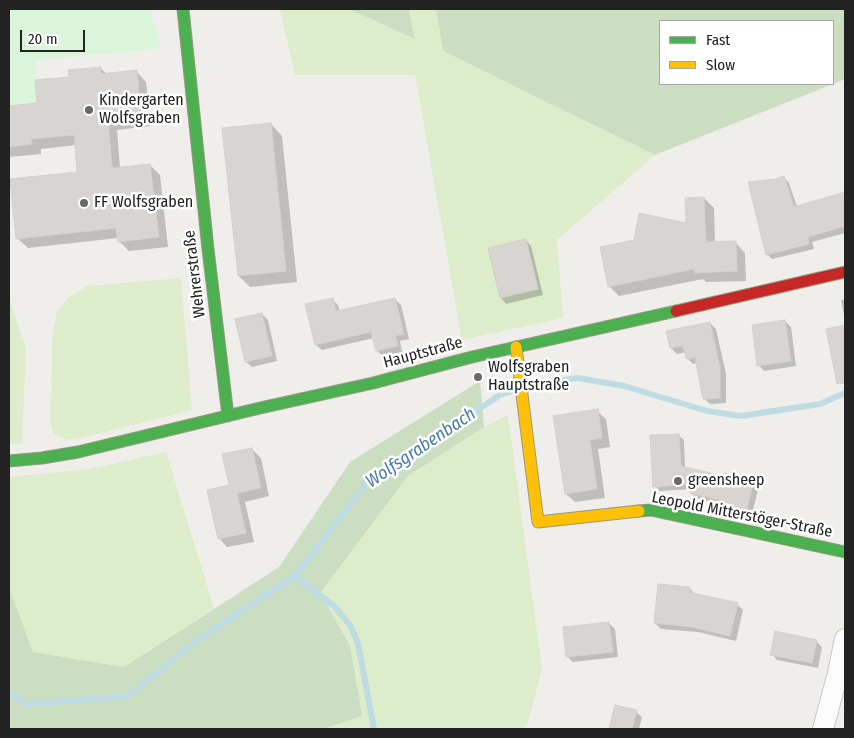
<!DOCTYPE html>
<meta charset="utf-8">
<style>
body{margin:0}
#map{position:relative;width:854px;height:738px;overflow:hidden;background:#f0eeeb;font-family:"Fira Sans Condensed",sans-serif}
canvas{display:block}
.frame{position:absolute;inset:0;border:10px solid #222;pointer-events:none}
.legend{position:absolute;left:659px;top:20px;width:175px;height:65px;box-sizing:border-box;background:#fff;border:1px solid #a7a7a7;margin:0;padding:6px 9px;list-style:none;font-size:15px;color:#222}
.legend li{display:flex;align-items:center;gap:10px;height:25px}
.legend b{width:25px;border:1px solid #a7a7a7}
.scale{position:absolute;left:20px;top:30px;width:65px;height:22px;box-sizing:border-box;border:2px solid #222;border-top:0;padding-left:6px;font-size:15px;line-height:18px;white-space:nowrap;color:#222;-webkit-text-stroke:4px #fff;paint-order:stroke}
</style>
<div id="map">
<canvas width="854" height="738"></canvas>
<div class="frame"></div>
<ul class="legend">
<li><b style="height:6px;background:#4caf50"></b>Fast</li>
<li><b style="height:6px;background:#ffc107"></b>Slow</li>
</ul>
<div class="scale">20 m</div>
</div>
<script>
const context = document.querySelector('canvas').getContext('2d');
context.lineJoin = 'round';
function fillPath(path, color) { context.fillStyle = color; context.fill(path, 'evenodd'); }
const poly = rows => new Path2D(rows.map(r => 'M' + r).join(''));
function stroke(path, color, width, dash) { context.strokeStyle = color; context.lineWidth = width; context.lineCap = dash ? 'butt' : 'round'; context.setLineDash(dash || []); context.stroke(path); }
function write(font, color, halo, rows, align = 'center') {
  context.font = font + ' "Fira Sans Condensed",sans-serif'; context.lineWidth = 5; context.setLineDash([]); context.textBaseline = 'middle'; context.strokeStyle = halo; context.fillStyle = color; for (const [text, x, y, turn = 0] of rows) {
    context.save(); context.translate(x, y); context.rotate((+turn || 0) * Math.PI / 180); context.textAlign = isNaN(turn) ? turn : align; if (halo) context.strokeText(text, 0, 0); context.fillText(text, 0, 0); context.restore();
  }
}
fillPath(poly([
 [280,9,349,9,415,39,409,9,436,9,443,51,655,155,557,240,563,318,462,340,415,75,295,75],
 [181,278,192,410,82,438,68,440,54,434,50,419,53,329,57,312,69,297,88,286],
 [9,297,26,349,22,444,9,444],
 [508,415,542,670,526,729,323,729,362,715,320,593,408,476,484,427],
 [166,452,214,608,124,667,33,652,9,588,9,554,10,549,9,549,9,477,89,469]
]), '#ddeccb');
fillPath(poly([
 [349,9,409,9,415,39],
 [436,9,845,9,845,79,833,84,833,21,660,21,660,84,833,84,655,155,443,51],
 [480,381,484,427,408,476,320,593,350,646,362,716,323,729,9,729,9,588,33,652,124,667,279,567,350,462]
]), '#cbdec1');
fillPath(poly([
 [9,9,150,9,161,48,37,60,35,80,37,103,9,106]
]), '#daf5da');
fillPath(poly([
 [100,68,107,74,136,71,146,82,151,126,117,130,120,168,150,165,160,175,168,247,129,251,119,241,118,238,28,248,17,238,78,173,76,145,41,149,41,154,9,157,9,107,39,104,70,78],
 [271,124,282,136,297,282,250,287,239,276],
 [784,178,789,183,797,207,845,193,845,233,812,242,814,249,772,259,767,254,777,180],
 [704,198,714,208,715,243,735,242,745,253,746,281,706,282,703,279,619,296,609,286,635,241,687,224],
 [526,240,531,246,543,295,506,304,501,298],
 [332,299,338,305,340,312,395,299,401,305,409,339,400,341,402,352,383,356,377,351,374,338,322,350,316,345,307,305],
 [845,299,845,320,841,300],
 [262,314,268,320,277,361,252,367,246,362],
 [785,321,791,327,796,366,764,371,759,365],
 [710,323,716,329,726,374,726,403,710,404,704,398,698,363,693,364,687,358,686,352,677,354,671,348,668,332],
 [597,411,606,419,610,447,598,449,605,498,575,502,566,494],
 [678,435,684,440,685,468,724,478,753,480,759,486,752,514,724,508,721,504,696,498,691,493,692,489,660,491,655,486],
 [252,449,261,458,269,496,245,502,254,542,227,547,219,538],
 [689,588,695,594,737,604,743,610,736,641,698,632,661,629,655,623],
 [609,623,615,629,618,657,573,662,568,657],
 [816,641,822,647,818,668,777,660,772,654],
 [616,706,636,712,642,717,639,729,610,729]
]), '#0003');
stroke(poly([
 [528,387,542,383,578,378,624,386,707,411,741,416,820,404,845,393],
 [295,576,334,606,350,625,358,643,374,729],
 [9,693,27,704,128,696,196,641,295,576,365,485,500,395,516,390]
]), '#bfdbe3', 6);
const building = poly([
 [101,67,101,74,137,70,141,117,108,120,112,168,150,164,159,237,118,242,116,228,16,239,10,179,77,172,74,135,31,139,32,144,9,147,9,106,37,103,35,80,69,77,68,70,101,67],
 [271,123,286,271,238,276,222,128,271,123],
 [784,176,794,207,845,192,845,226,808,237,809,244,766,255,748,182,776,179,784,176],
 [704,197,706,242,736,241,737,271,695,273,694,269,608,287,600,247,634,240,639,213,686,223,685,198,704,197],
 [526,239,538,289,500,298,488,248,526,239],
 [333,298,336,311,395,298,404,334,395,336,398,346,376,351,371,332,315,345,305,304,333,298],
 [262,313,272,356,245,362,235,319,262,313],
 [785,320,791,361,757,366,752,325,785,320],
 [710,322,720,368,720,398,703,399,695,357,686,359,683,346,670,348,666,331,710,322],
 [845,325,845,383,837,384,826,329,845,325],
 [598,409,602,438,590,440,597,489,565,494,553,416,598,409],
 [679,434,681,466,723,476,724,473,754,479,747,509,718,503,718,500,690,493,692,484,653,487,650,435,679,434],
 [252,448,261,488,237,493,246,533,218,539,207,490,229,485,222,454,252,448],
 [658,584,690,587,689,592,738,603,730,636,691,627,654,623,658,584],
 [609,622,613,652,566,657,563,627,609,622],
 [775,631,817,640,812,663,770,655,775,631],
 [615,705,637,710,632,729,609,729,615,705]
]);
fillPath(building, '#d7d4d2');
stroke(building, '#d3d0cc', 1);
const street = poly([
 [823,729,838,673,845,639]
]);
const fast = poly([
 [183,9,208,249,228,416],
 [9,461,42,458,78,452,260,408,373,383,472,357,676,311],
 [639,511,651,510,845,552]
]);
const slow = poly([
 [516,347,538,522,639,511]
]);
const jam = poly([
 [676,311,845,272]
]);
stroke(street, '#c9c8c7', 22);
stroke(fast, '#999a82', 13);
stroke(slow, '#999a82', 13);
stroke(jam, '#999a82', 13);
stroke(street, '#fdfcfc', 20);
stroke(fast, '#4caf50', 11);
stroke(slow, '#ffc107', 11);
stroke(jam, '#c62828', 11);
for (const [x, y, r, color] of [
 [89,110,5,"#6a6968"],
 [84,203,5,"#6a6968"],
 [478,377,5,"#6a6968"],
 [678,481,5,"#6a6968"]
]) { const dot = new Path2D(); dot.arc(x, y, r, 0, 2 * Math.PI); context.fillStyle = color; context.fill(dot); stroke(dot, '#fff', 2); }
write('16px', '#222', '#fff', [
 ["Kindergarten",99,101],
 ["Wolfsgraben",99,119],
 ["FF Wolfsgraben",94,203],
 ["Wolfsgraben",488,368],
 ["Hauptstraße",488,386],
 ["greensheep",688,481]
], 'left');
write('16px', '#222', '#fff', [
 ["Wehrerstraße",195,274,-97],
 ["Hauptstraße",423,353,-15],
 ["Leopold Mitterstöger-Straße",742,515,11]
]);
write('italic 18px', '#4a7aab', '#fff', [
 ["Wolfsgrabenbach",421,448,-34]
]);
</script>
